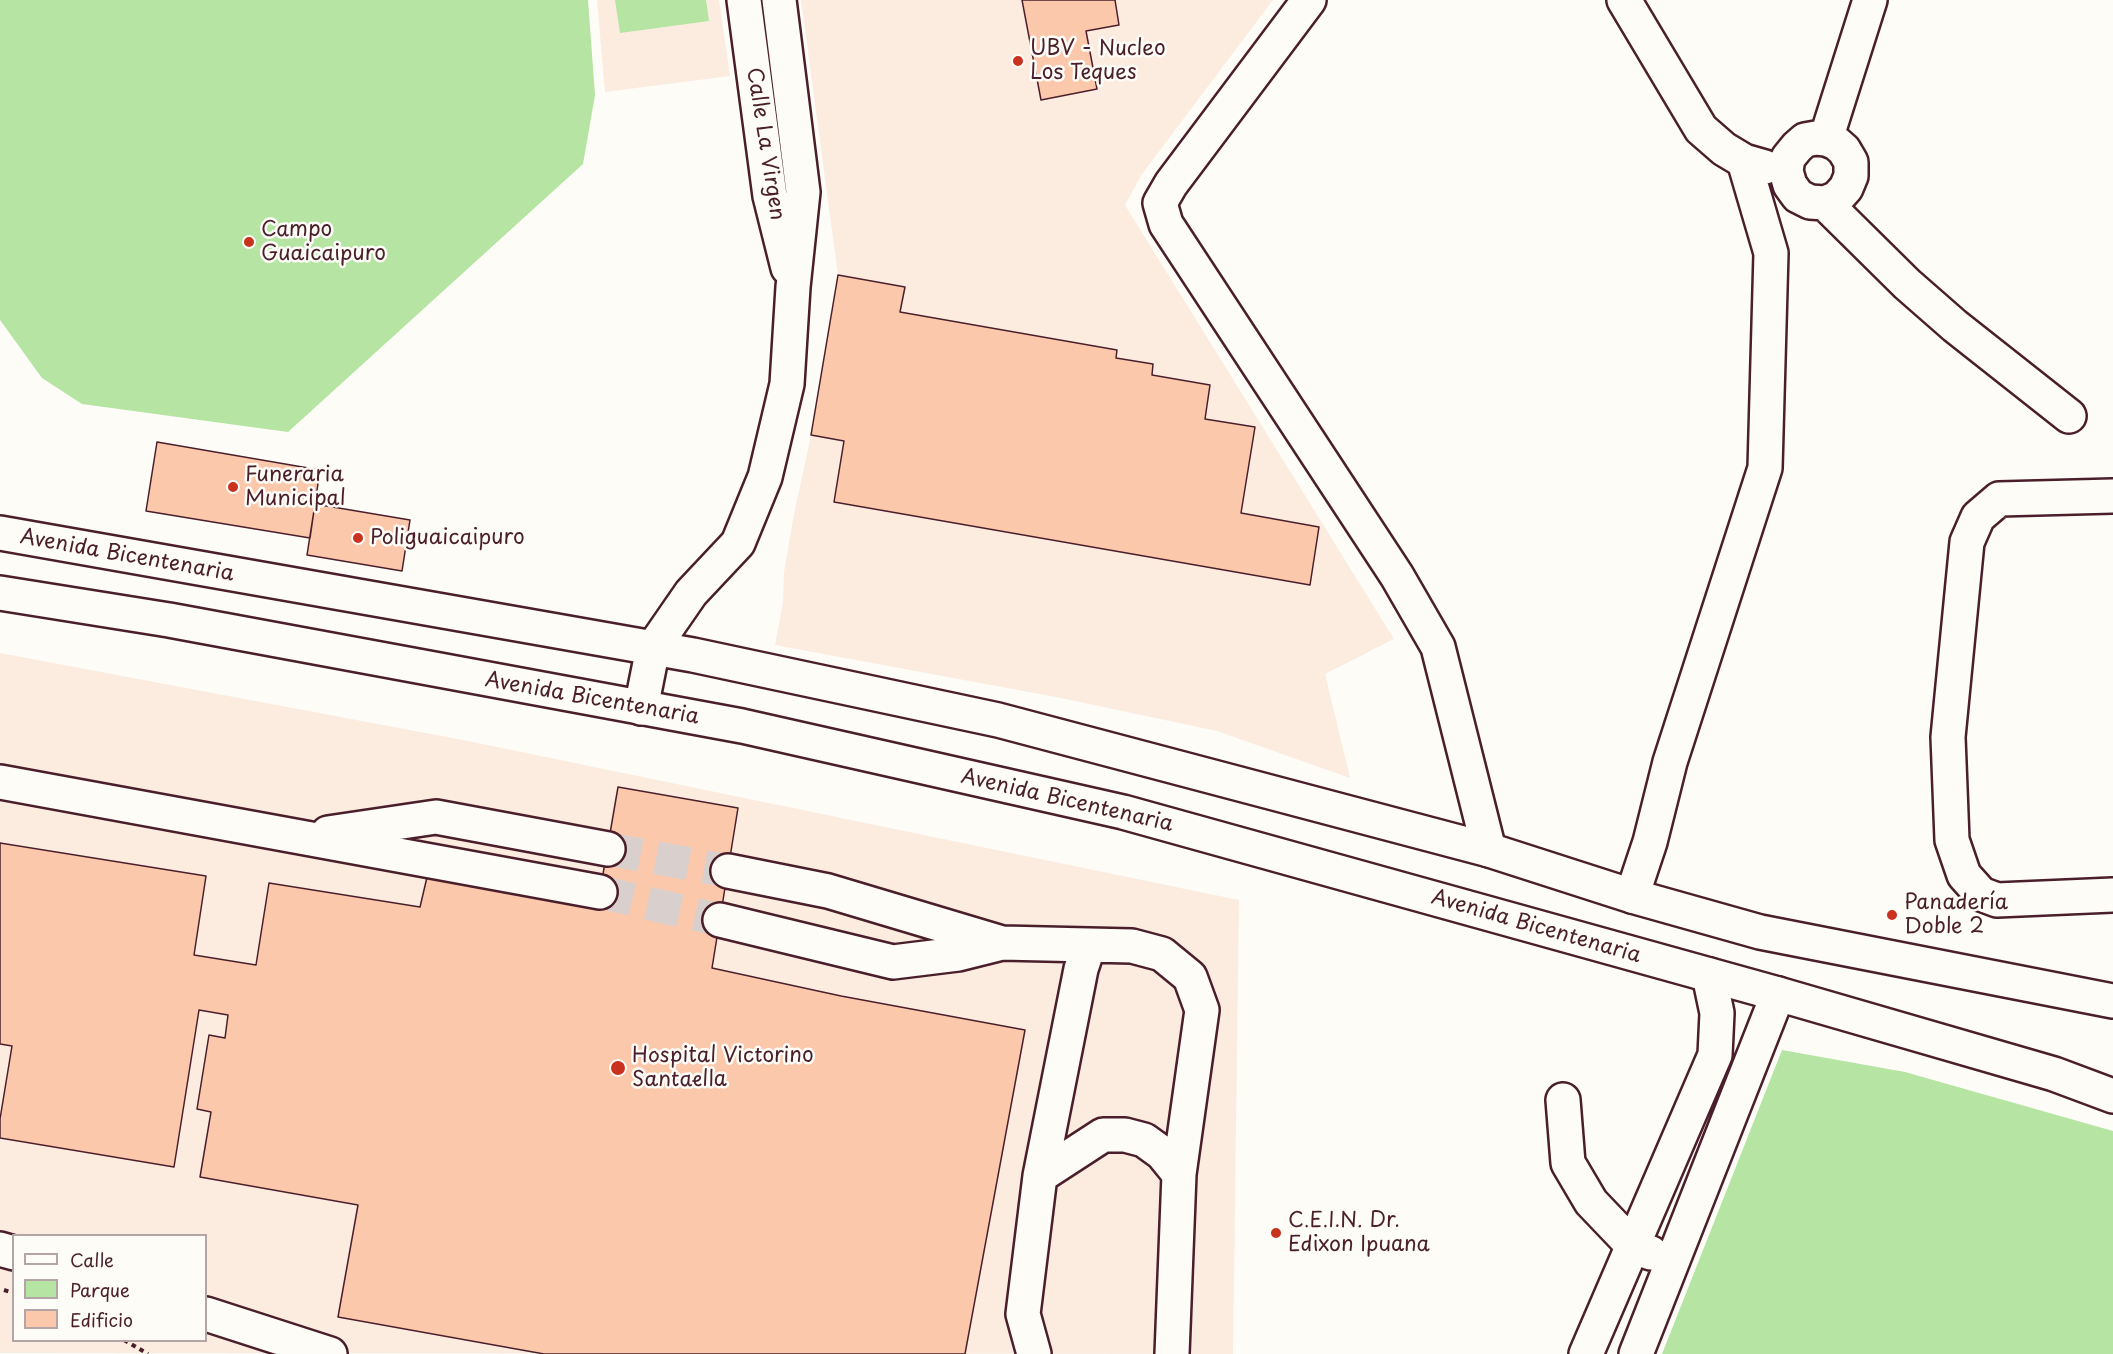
<!DOCTYPE html>
<meta charset="utf-8">
<style>
body{margin:0}
#map{position:relative;width:2113px;height:1354px;overflow:hidden;background:#fdfcf7;font-family:"Playpen Sans",sans-serif}
canvas{display:block}
.legend{position:absolute;left:12px;top:1234px;width:195px;height:108px;box-sizing:border-box;background:#fdfcf7;border:2px solid #b5a4a5;margin:0;padding:8px 10px;list-style:none;font-size:18px;color:#4a1f2b}
.legend li{display:flex;align-items:center;gap:12px;height:30px}
.legend b{width:30px;border:2px solid #b5a4a5}
</style>
<div id="map">
<canvas width="2113" height="1354"></canvas>
<ul class="legend">
<li><b style="height:8px;background:#fdfcf7"></b>Calle</li>
<li><b style="height:16px;background:#b5e4a3"></b>Parque</li>
<li><b style="height:16px;background:#fbc8ac"></b>Edificio</li>
</ul>
</div>
<script>
const context = document.querySelector('canvas').getContext('2d');
context.lineJoin = 'round';
function fillPath(path, color) { context.fillStyle = color; context.fill(path, 'evenodd'); }
const poly = rows => new Path2D(rows.map(r => 'M' + r).join(''));
function stroke(path, color, width, dash) { context.strokeStyle = color; context.lineWidth = width; context.lineCap = dash ? 'butt' : 'round'; context.setLineDash(dash || []); context.stroke(path); }
function write(font, color, halo, rows, align = 'center') {
  context.font = font + ' "Playpen Sans",sans-serif'; context.lineWidth = 5; context.setLineDash([]); context.textBaseline = 'middle'; context.strokeStyle = halo; context.fillStyle = color; for (const [text, x, y, turn = 0] of rows) {
    context.save(); context.translate(x, y); context.rotate((+turn || 0) * Math.PI / 180); context.textAlign = isNaN(turn) ? turn : align; if (halo) context.strokeText(text, 0, 0); context.fillText(text, 0, 0); context.restore();
  }
}
fillPath(poly([
 [597,0,719,0,730,76,605,92],
 [801,0,1273,0,1142,174,1125,205,1394,639,1325,674,1350,778,1217,731,1061,698,775,645,783,602,784,572,794,514,811,435,838,275],
 [0,653,468,741,1239,900,1233,1354,0,1353],
 [14,1236,206,1236,206,1340,14,1340]
]), '#fcece0');
fillPath(poly([
 [0,0,588,0,595,95,583,164,288,432,82,404,42,378,0,320],
 [615,0,706,0,709,21,620,33],
 [1782,1050,1905,1072,2113,1131,2113,1354,1662,1354]
]), '#b5e4a3');
const building = poly([
 [1022,0,1115,0,1119,25,1086,31,1097,89,1041,100,1022,0],
 [838,275,905,287,900,312,1117,350,1116,358,1153,364,1152,375,1210,385,1205,419,1255,427,1241,513,1319,527,1310,585,834,502,844,441,811,435,838,275],
 [157,442,320,470,310,538,146,511,157,442],
 [315,504,410,520,402,571,307,555,315,504],
 [618,787,738,808,712,968,841,996,1025,1030,965,1354,544,1354,338,1317,358,1205,200,1177,211,1112,197,1109,209,1035,225,1038,228,1015,199,1010,174,1167,0,1138,0,1119,12,1046,0,1044,0,843,206,876,194,955,256,965,269,883,420,907,428,873,598,903,618,787]
]);
fillPath(building, '#fbc8ac');
stroke(building, '#4a1f2b', 1.5);
stroke(poly([
 [608,849,728,871],
 [600,892,720,920]
]), '#d9d0ce', 33, [33, 16]);
const minor = poly([
 [744,0,770,196,788,268],
 [1309,0,1171,184,1160,203,1166,224,1397,576,1438,647,1489,850],
 [1624,0,1701,129,1724,149,1744,161,1765,167],
 [1826,139,1870,0],
 [1825,203,1837,198,1846,188,1851,176,1851,162,1844,150,1836,143,1826,139,1816,138,1805,140,1797,147,1788,158,1786,171,1790,185,1798,196,1810,202,1825,203,1907,284,1955,326,2069,416],
 [2113,496,1999,499,1978,517,1967,542,1948,737,1952,840,1964,875,1981,894,1997,900,2113,895],
 [641,708,653,648,691,593,738,543,765,477,787,384,793,287,803,192,779,0],
 [0,782,600,892],
 [328,833,436,817,608,849],
 [728,871,828,891,1002,943],
 [1632,896,1650,842,1670,762,1765,468,1771,253,1744,161],
 [720,920,893,962,958,954,1002,943,1089,945],
 [1563,1100,1568,1163,1591,1202,1633,1246,1651,1253],
 [1040,1176,1103,1135,1125,1135,1144,1140,1162,1153,1179,1174],
 [0,1249,14,1253],
 [206,1314,330,1354],
 [1034,1354,1023,1314,1040,1176,1081,969,1089,945,1132,946,1162,954,1190,977,1202,1010,1179,1174,1172,1354],
 [1586,1354,1715,1055,1717,1013,1709,975],
 [1636,1354,1778,994]
]);
const major = poly([
 [0,533,693,655,998,720,1489,850,1632,896,1760,932,2113,1001],
 [0,593,169,620,742,726,1123,812,1778,994,2054,1074,2113,1096]
]);
stroke(minor, '#4a1f2b', 38);
stroke(major, '#4a1f2b', 38);
stroke(poly([
 [4,1290,14,1293],
 [124,1340,148,1354]
]), '#4a1f2b', 4, [4.5, 4.5]);
stroke(minor, '#fdfcf7', 33);
stroke(major, '#fdfcf7', 33);
for (const [x, y, r, color] of [
 [1018,61,6,"#c8321e"],
 [249,242,6,"#c8321e"],
 [233,487,6,"#c8321e"],
 [358,538,6,"#c8321e"],
 [1892,915,6,"#c8321e"],
 [618,1068,8,"#c8321e"],
 [1276,1233,6,"#c8321e"]
]) { const dot = new Path2D(); dot.arc(x, y, r, 0, 2 * Math.PI); context.fillStyle = color; context.fill(dot); stroke(dot, '#fdfcf7', 2); }
write('21px', '#4a1f2b', '#fdfcf7', [
 ["UBV - Nucleo",1030,49],
 ["Los Teques",1030,73],
 ["Campo",261,230],
 ["Guaicaipuro",261,254],
 ["Funeraria",245,475],
 ["Municipal",245,499],
 ["Poliguaicaipuro",370,538],
 ["Panadería",1904,903],
 ["Doble 2",1904,927],
 ["Hospital Victorino",632,1056],
 ["Santaella",632,1080],
 ["C.E.I.N. Dr.",1288,1221],
 ["Edixon Ipuana",1288,1245]
], 'left');
write('21px', '#4a1f2b', '#fdfcf7', [
 ["Calle La Virgen",765,144,81],
 ["Avenida Bicentenaria",127,556,10],
 ["Avenida Bicentenaria",592,699,10],
 ["Avenida Bicentenaria",1067,801,13],
 ["Avenida Bicentenaria",1536,927,16]
]);
</script>
